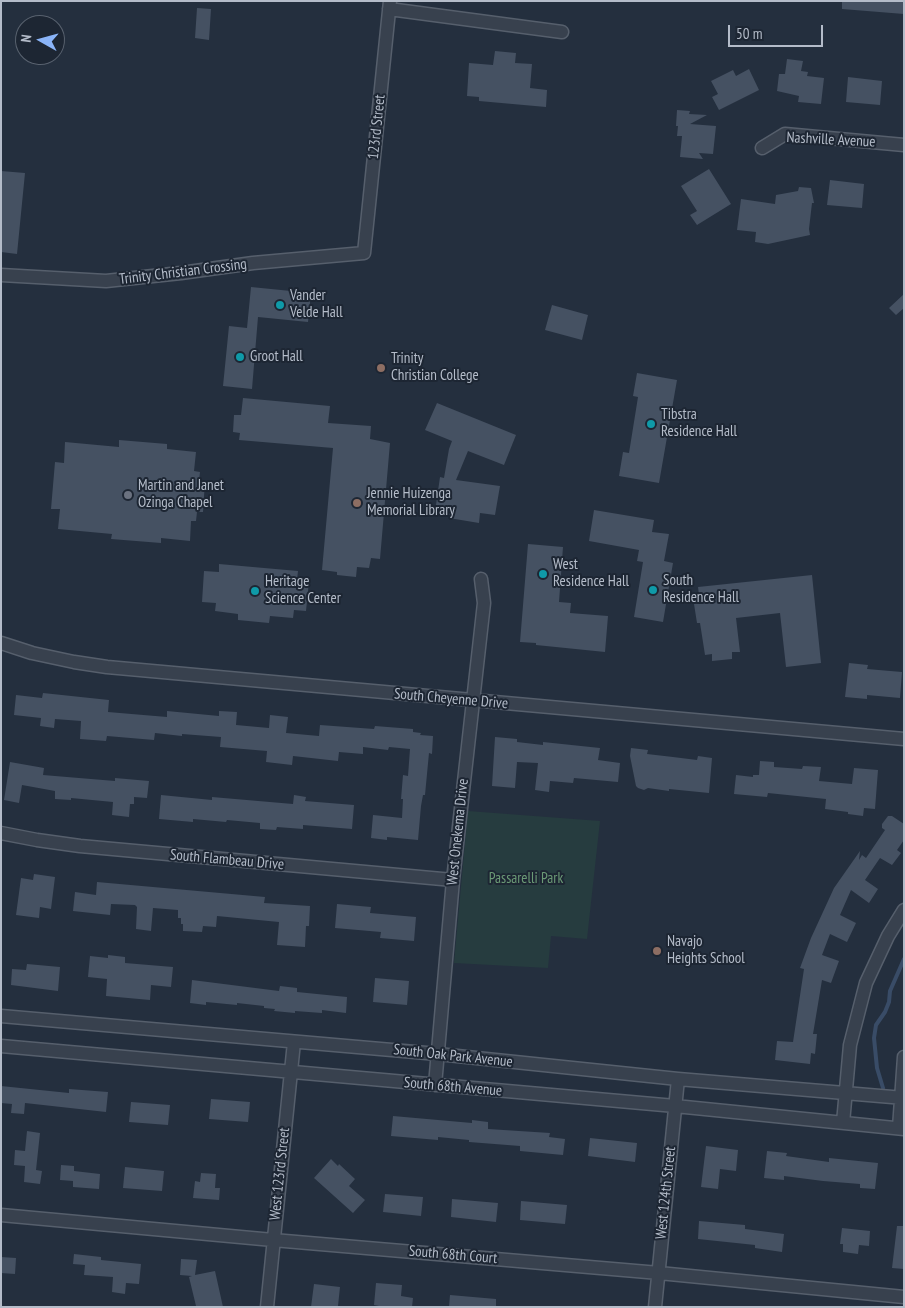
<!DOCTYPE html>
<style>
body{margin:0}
#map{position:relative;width:905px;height:1308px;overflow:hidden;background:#242f3e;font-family:"PT Sans Narrow",sans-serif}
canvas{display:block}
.frame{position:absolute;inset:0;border:2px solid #b4bcc9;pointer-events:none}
.north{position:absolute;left:15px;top:15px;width:50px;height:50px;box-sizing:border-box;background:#1d2633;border:1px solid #59626f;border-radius:50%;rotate:277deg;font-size:14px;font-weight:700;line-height:20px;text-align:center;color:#b4bcc9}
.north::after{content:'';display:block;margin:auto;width:18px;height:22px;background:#8ab4f8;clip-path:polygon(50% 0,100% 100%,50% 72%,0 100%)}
.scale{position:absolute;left:728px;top:25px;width:95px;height:22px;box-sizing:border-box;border:2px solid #b4bcc9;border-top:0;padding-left:6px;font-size:15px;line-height:18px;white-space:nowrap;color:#b4bcc9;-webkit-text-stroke:4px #1d2633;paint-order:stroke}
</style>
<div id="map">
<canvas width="905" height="1308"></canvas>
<div class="frame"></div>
<div class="north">N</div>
<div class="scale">50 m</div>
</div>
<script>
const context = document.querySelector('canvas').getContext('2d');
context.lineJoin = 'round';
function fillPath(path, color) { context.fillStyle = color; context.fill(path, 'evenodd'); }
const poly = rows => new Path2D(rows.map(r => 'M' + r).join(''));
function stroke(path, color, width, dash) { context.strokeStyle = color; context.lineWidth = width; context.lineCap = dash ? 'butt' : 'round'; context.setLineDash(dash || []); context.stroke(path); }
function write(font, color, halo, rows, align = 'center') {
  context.font = font + ' "PT Sans Narrow",sans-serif'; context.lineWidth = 4; context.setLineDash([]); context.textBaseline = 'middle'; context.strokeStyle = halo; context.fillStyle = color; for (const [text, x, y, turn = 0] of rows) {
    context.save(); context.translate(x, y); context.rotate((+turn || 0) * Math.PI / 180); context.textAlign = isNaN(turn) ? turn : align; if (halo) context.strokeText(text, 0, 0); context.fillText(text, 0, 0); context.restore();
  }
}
fillPath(poly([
 [468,811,600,821,587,939,551,936,548,968,454,963]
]), '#263c3f');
stroke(poly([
 [883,1088,877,1068,874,1038,876,1025,885,1012,889,1002,890,991,904,959]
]), '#394c67', 4);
fillPath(poly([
 [842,1,904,1,904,14,842,9],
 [197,8,211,9,209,40,195,38],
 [495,51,516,53,515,63,532,64,530,88,547,90,546,107,479,101,479,97,467,96,469,63,493,65],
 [787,59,803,61,801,71,808,72,807,76,824,78,821,104,798,102,799,96,777,91,779,74,785,74],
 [749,69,759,90,719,110,712,97,718,94,711,81,733,70,736,76],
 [848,77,882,81,880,105,846,102],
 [677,110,690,111,689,114,707,115,690,124,716,126,713,154,699,153,703,159,680,157,682,136,677,136,678,126,676,126],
 [709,169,731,204,697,225,690,215,697,211,681,186],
 [1,171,25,173,17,254,1,252],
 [830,180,864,184,862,208,827,205],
 [799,187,811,188,814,203,812,203,809,229,810,235,768,244,755,242,756,232,737,230,741,199,775,204,776,195,798,191],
 [251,287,311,293,308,322,258,317,252,389,223,386,229,326,247,328],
 [904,294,904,308,896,315,889,308],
 [552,305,588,315,582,340,545,330],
 [637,373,677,380,659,483,619,476,623,452,629,453,638,397,633,396],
 [243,398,330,406,328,423,371,426,370,439,390,443,380,559,371,558,369,568,357,567,356,577,337,575,337,572,322,570,333,448,239,440,240,433,233,432,234,415,241,415],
 [437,403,516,435,504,465,468,451,456,480,500,486,495,515,480,513,479,523,449,518,450,507,436,505,440,477,444,478,449,449,452,441,425,430],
 [119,440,167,444,167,449,196,452,194,471,200,472,199,481,205,481,203,512,197,512,196,521,191,521,190,541,161,538,161,543,111,539,112,534,58,529,60,509,51,509,55,462,64,463,65,442,119,447],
 [594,510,654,520,652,532,669,534,664,561,673,563,663,622,634,617,643,562,637,561,639,550,589,541],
 [528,544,563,547,559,602,571,603,570,613,608,616,605,652,536,645,536,643,520,642],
 [219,564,298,571,297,580,309,581,306,611,294,610,293,618,270,616,269,623,238,620,238,614,215,611,216,603,202,602,204,571,219,572],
 [812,575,821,663,786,667,780,613,736,618,740,652,732,652,732,659,712,661,712,654,705,655,700,623,697,623,694,604,700,603,698,587],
 [849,663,868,665,867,669,902,672,900,698,867,695,867,699,845,697],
 [43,693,109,700,108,712,167,717,167,711,219,716,219,711,237,712,236,725,269,728,270,715,288,717,286,733,319,736,320,725,374,729,375,726,413,729,413,732,421,733,420,735,433,736,432,754,429,753,425,795,423,795,421,806,418,840,387,837,387,840,371,838,373,815,402,818,403,799,401,799,403,775,408,776,410,749,389,747,388,750,363,747,363,754,339,752,338,761,293,756,292,765,266,762,267,751,220,747,221,737,182,734,182,736,155,733,154,740,107,736,106,741,80,739,81,721,55,719,54,728,40,726,41,718,14,715,16,695,42,698],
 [495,737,517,739,517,742,543,745,543,742,600,748,598,760,620,763,618,782,574,778,573,783,550,781,549,792,535,790,538,763,517,762,515,788,492,786],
 [631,748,648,750,647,754,673,757,697,760,698,756,712,758,709,793,669,789,669,791,648,788,644,790,638,788,636,786,630,756],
 [760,761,774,762,774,767,802,769,803,766,821,767,819,781,852,784,854,768,878,770,875,809,864,808,863,816,848,814,848,812,825,809,826,799,768,793,767,797,734,794,736,775,753,777,753,775,759,775],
 [10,762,44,768,43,775,115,781,115,778,149,781,147,798,134,797,134,804,130,804,129,817,112,815,113,802,71,798,71,800,55,799,55,791,22,785,19,803,4,800],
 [161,795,212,800,212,797,293,804,294,795,306,797,305,801,354,805,352,829,303,825,303,829,277,827,276,830,260,829,260,823,227,820,226,822,193,819,193,822,159,819],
 [888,816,892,816,904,824,904,840,897,850,901,853,892,865,880,858,865,880,878,889,869,903,851,890,840,915,856,923,847,942,830,934,822,955,839,961,831,983,822,980,813,1034,817,1034,815,1054,811,1053,810,1064,775,1060,777,1041,793,1042,804,969,800,968,811,938,834,888,860,851,859,860,862,855,866,858,885,830,882,828,882,824],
 [34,874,55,877,51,909,40,907,39,918,16,915,21,878,33,880],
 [97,882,265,897,264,903,310,906,309,926,306,926,305,947,277,945,279,922,217,916,216,927,203,926,202,932,183,931,183,924,181,924,181,918,178,918,178,910,153,908,151,931,136,929,137,907,135,905,111,904,110,915,73,911,75,892,96,895],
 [337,904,371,907,370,913,416,917,414,941,380,938,381,932,335,928],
 [108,955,125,957,125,963,173,967,171,987,151,985,150,1000,106,996,107,979,88,977,90,956,108,958],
 [27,964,60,967,58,991,11,985,12,969,26,970],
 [375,978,409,981,407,1005,373,1002],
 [192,980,279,991,280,986,297,988,297,992,347,997,346,1013,322,1010,322,1013,295,1011,295,1013,274,1011,275,1009,264,1008,264,1006,237,1003,237,1005,206,1002,206,1005,190,1003],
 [1,1086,69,1093,69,1089,108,1092,106,1112,25,1103,24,1114,11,1113,12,1104,1,1103],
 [211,1099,250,1102,248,1122,209,1119],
 [131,1102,170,1105,168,1125,129,1122],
 [393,1116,472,1123,472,1120,488,1122,488,1129,550,1133,549,1137,565,1139,563,1155,520,1151,520,1146,469,1142,469,1140,438,1137,438,1140,391,1136],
 [27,1131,40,1133,36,1170,42,1171,40,1184,24,1182,25,1166,14,1165,15,1150,25,1151],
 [590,1138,637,1143,635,1162,588,1156],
 [706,1146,738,1150,736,1171,720,1169,718,1189,701,1187],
 [767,1151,787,1153,786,1156,829,1162,829,1158,878,1163,875,1189,860,1188,860,1184,823,1181,784,1176,784,1180,764,1178],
 [331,1159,338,1166,339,1164,355,1179,349,1186,365,1200,353,1213,314,1178],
 [61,1165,74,1166,74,1171,100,1174,99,1189,73,1187,73,1181,60,1180],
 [125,1167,164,1171,162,1191,123,1188],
 [201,1173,216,1174,215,1188,220,1188,219,1200,193,1198,195,1181,200,1182],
 [385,1194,423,1197,421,1216,383,1212],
 [452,1199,498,1203,496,1222,451,1217],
 [521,1201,567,1205,565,1224,520,1220],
 [699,1221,745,1225,745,1229,784,1234,782,1252,755,1248,755,1245,698,1239],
 [897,1226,904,1226,904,1269,892,1268],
 [842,1228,870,1231,869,1246,859,1245,858,1254,843,1252,843,1244,840,1244],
 [74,1254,101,1257,101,1260,141,1264,139,1284,126,1283,125,1294,112,1292,113,1277,84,1275,85,1265,73,1264],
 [1,1257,16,1258,15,1274,1,1273],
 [181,1259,197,1260,195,1275,215,1271,223,1307,196,1306,189,1277,192,1276,180,1275],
 [376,1283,402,1285,401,1296,413,1298,412,1307,384,1307,374,1305],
 [314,1284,340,1287,338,1306,311,1307],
 [450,1295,496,1299,496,1307,449,1307]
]), '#455162');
const street = poly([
 [389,9,562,32],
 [762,148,785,134,904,145],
 [1,275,106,281,181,273,253,263,364,253,390,1],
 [1,643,32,653,74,662,107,667,904,739],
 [1,833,37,840,80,846,453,880],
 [1,1016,438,1054,678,1079,904,1098],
 [1,1046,675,1106,904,1129],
 [435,1085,453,880,484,603,481,579],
 [843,1123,850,1045,866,983,888,936,904,910],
 [899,1128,904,1057],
 [1,1215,273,1240,659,1273,904,1297],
 [267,1307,294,1042],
 [655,1307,678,1079]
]);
stroke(street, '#565f6c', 15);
stroke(street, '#38414e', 12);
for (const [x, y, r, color] of [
 [280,305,5,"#0f9aa8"],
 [240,357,5,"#0f9aa8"],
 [381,368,5,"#8d6e63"],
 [651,424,5,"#0f9aa8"],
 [128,495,5,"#6b7280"],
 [357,503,5,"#8d6e63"],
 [543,574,5,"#0f9aa8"],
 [653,590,5,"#0f9aa8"],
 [255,591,5,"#0f9aa8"],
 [657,951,5,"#8d6e63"]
]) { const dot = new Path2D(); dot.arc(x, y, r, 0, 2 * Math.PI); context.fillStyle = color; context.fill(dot); stroke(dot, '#1d2633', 2); }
write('15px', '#b4bcc9', '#1d2633', [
 ["123rd Street",377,127,-84],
 ["Nashville Avenue",831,140,3],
 ["Trinity Christian Crossing",183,272,-7],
 ["South Cheyenne Drive",451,699,5],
 ["West Onekema Drive",458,832,-84],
 ["South Flambeau Drive",227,860,5],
 ["South Oak Park Avenue",453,1056,6],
 ["South 68th Avenue",453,1087,5],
 ["West 123rd Street",280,1174,-84],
 ["West 124th Street",666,1193,-84],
 ["South 68th Court",453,1255,5]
]);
write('15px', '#b4bcc9', '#1d2633', [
 ["Vander",290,296],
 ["Velde Hall",290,313],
 ["Groot Hall",250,357],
 ["Trinity",391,359],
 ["Christian College",391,376],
 ["Tibstra",661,415],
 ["Residence Hall",661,432],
 ["Martin and Janet",138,486],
 ["Ozinga Chapel",138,503],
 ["Jennie Huizenga",367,494],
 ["Memorial Library",367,511],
 ["West",553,565],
 ["Residence Hall",553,582],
 ["South",663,581],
 ["Residence Hall",663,598],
 ["Heritage",265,582],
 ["Science Center",265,599],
 ["Navajo",667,942],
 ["Heights School",667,959]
], 'left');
write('15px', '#6b9a76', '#1d2633', [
 ["Passarelli Park",526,879]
]);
</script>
